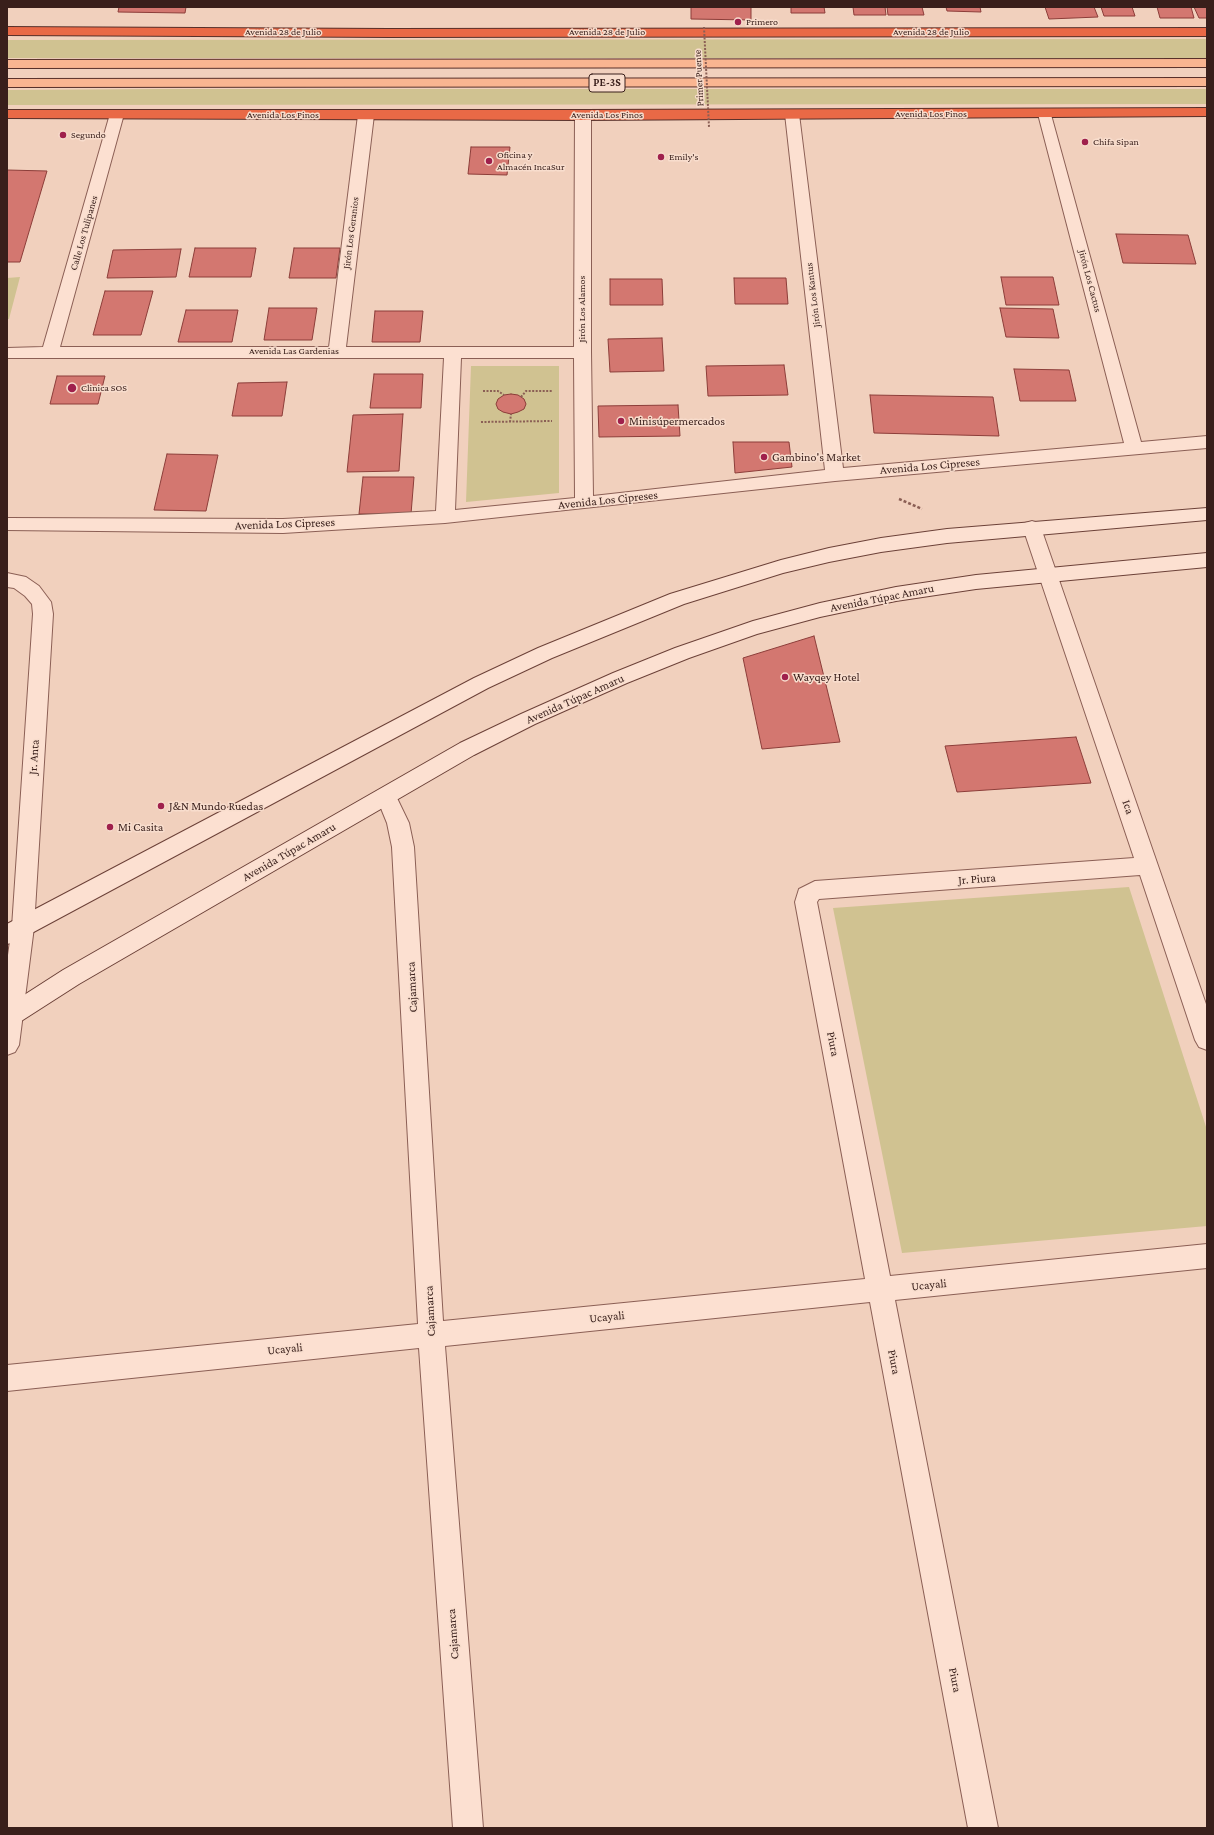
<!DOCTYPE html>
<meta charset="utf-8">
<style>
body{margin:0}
#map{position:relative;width:1214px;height:1835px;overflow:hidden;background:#f1d0bd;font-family:"Crimson Pro",serif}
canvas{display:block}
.frame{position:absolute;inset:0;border:8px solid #391f1b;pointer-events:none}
</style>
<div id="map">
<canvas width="1214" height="1835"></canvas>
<div class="frame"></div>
</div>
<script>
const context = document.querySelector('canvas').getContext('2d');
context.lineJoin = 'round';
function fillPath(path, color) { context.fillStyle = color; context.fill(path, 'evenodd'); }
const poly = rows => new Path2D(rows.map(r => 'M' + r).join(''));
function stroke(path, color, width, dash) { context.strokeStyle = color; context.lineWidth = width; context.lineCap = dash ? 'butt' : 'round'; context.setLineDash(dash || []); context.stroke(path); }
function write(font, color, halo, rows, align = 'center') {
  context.font = font + ' "Crimson Pro",serif'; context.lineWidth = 3; context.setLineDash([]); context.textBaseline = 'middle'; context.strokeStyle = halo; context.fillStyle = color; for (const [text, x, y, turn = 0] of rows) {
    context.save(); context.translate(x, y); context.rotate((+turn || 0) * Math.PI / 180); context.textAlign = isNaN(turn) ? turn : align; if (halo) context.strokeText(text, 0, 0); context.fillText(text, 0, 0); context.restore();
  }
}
fillPath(poly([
 [1207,39,1207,58,7,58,7,40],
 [157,89,1207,89,1207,104,7,105,7,90],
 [20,277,9,319,7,319,7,278],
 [471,366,559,366,559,493,466,502],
 [1129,887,1207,1130,1207,1226,902,1253,833,908]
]), '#d0c291');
const building = poly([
 [119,7,186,7,185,13,118,12,119,7],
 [691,7,751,7,751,20,691,19,691,7],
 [791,7,824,7,825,13,791,13,791,7],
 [853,7,885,7,886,15,854,15,853,7],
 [887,7,922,7,924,15,888,15,887,7],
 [946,7,980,7,981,12,947,11,946,7],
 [1045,7,1094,7,1098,17,1049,19,1045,7],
 [1101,7,1132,7,1135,16,1104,16,1101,7],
 [1157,7,1191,7,1194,18,1160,18,1157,7],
 [1194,7,1207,7,1207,18,1199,18,1194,7],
 [471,147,510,147,507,175,468,174,471,147],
 [7,170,47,171,20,262,7,262,7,170],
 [1116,234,1188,235,1196,264,1123,263,1116,234],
 [195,248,256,248,251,277,189,277,195,248],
 [294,248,340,248,336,278,289,278,294,248],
 [181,249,176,277,107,278,113,250,181,249],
 [1001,277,1053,277,1059,305,1006,305,1001,277],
 [734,278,786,278,788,304,735,304,734,278],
 [610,279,662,279,663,305,610,305,610,279],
 [105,291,153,291,141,335,93,335,105,291],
 [269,308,317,308,312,340,264,340,269,308],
 [1000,308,1053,309,1059,338,1006,337,1000,308],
 [186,310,238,310,232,342,178,342,186,310],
 [375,311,423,311,420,342,372,342,375,311],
 [662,338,664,371,610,372,608,339,662,338],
 [784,365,788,395,708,396,706,366,784,365],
 [1014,369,1069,370,1076,401,1020,401,1014,369],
 [374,374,423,374,421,408,370,408,374,374],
 [57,376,105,376,98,404,50,404,57,376],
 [287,382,282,416,232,416,238,383,287,382],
 [511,394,518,395,524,399,526,404,524,409,518,412,511,414,503,412,498,409,496,404,498,399,504,395,511,394],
 [870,395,993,397,999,436,874,433,870,395],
 [678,405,680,436,599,437,598,406,678,405],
 [403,414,399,471,347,472,353,415,403,414],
 [733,442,789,442,792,467,735,473,733,442],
 [167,454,218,455,206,511,154,510,167,454],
 [363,477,414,477,411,514,359,514,363,477],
 [814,636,840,742,762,749,743,658,814,636],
 [1076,737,1091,783,957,792,945,746,1076,737]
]);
fillPath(building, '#d37770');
stroke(building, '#8c3d39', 1);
const street = poly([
 [117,110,122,111,124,114,60,347,329,347,358,115,361,112,366,110,371,112,374,115,346,347,574,347,575,115,578,112,583,110,588,112,591,115,591,352,593,496,825,470,785,114,787,111,792,110,797,111,799,114,843,468,1124,443,1038,114,1040,111,1045,110,1050,111,1141,442,1207,436,1207,448,835,481,445,523,283,533,7,530,7,518,283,519,436,511,444,358,7,358,7,348,43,347,110,114,112,111,117,110],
 [461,358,574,358,575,498,455,510,461,358],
 [1032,521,1039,523,1041,528,1207,1007,1207,1050,1199,1047,1195,1040,1140,875,819,899,817,902,890,1276,1207,1244,1207,1268,895,1300,998,1828,968,1828,870,1302,445,1346,483,1828,453,1828,419,1348,7,1391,7,1365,418,1324,392,847,387,823,376,796,379,790,386,788,393,790,396,796,409,823,414,847,443,1321,865,1279,795,902,799,889,815,881,1134,858,1023,528,1025,523,1032,521],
 [7,573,26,577,39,586,51,602,53,614,34,927,19,1045,15,1052,7,1055,7,962,12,927,33,614,32,604,25,596,14,588,7,587,7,573]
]);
const secondary = poly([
 [1207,508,1207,520,947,543,881,552,829,562,783,573,684,604,552,658,488,688,15,942,7,944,7,924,474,678,538,648,670,594,781,560,829,548,881,538,947,529,1207,508],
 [1207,553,1207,567,976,589,896,601,820,617,757,634,689,658,627,683,535,724,474,755,79,984,15,1025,7,1028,7,1006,63,970,460,743,521,714,613,673,675,648,753,621,820,603,896,587,976,575,1207,553]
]);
const primary = poly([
 [1207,59,1207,67,7,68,7,60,1207,59],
 [1207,78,1207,86,7,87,7,79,1207,78]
]);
const highway = poly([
 [7,27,389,29,1207,28,1207,36,389,37,7,35,7,27],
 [1207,108,1207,116,583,120,7,118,7,110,583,110,1207,108]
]);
stroke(street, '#8b5f55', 2);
stroke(secondary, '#6c4138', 2);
stroke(primary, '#58302a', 2);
stroke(highway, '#58302a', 2);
stroke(poly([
 [483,391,498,391,504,395],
 [521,397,526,391,552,391],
 [481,422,552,421],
 [510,422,511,414]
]), '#8b5f55', 2, [2, 1.5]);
stroke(poly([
 [899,499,922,509]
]), '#8b5f55', 2.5, [3, 2]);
fillPath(street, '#fce0d1');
fillPath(secondary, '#fce0d1');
fillPath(primary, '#f9b591');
fillPath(highway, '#e96946');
stroke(poly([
 [704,27,709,127]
]), '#8b5f55', 2, [2, 1.5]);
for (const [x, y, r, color] of [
 [738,22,4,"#9f204c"],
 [63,135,4,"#9f204c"],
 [1085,142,4,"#9f204c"],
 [661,157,4,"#9f204c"],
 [489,161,4,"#9f204c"],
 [72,388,5,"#9f204c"],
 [621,421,4,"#9f204c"],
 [764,457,4,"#9f204c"],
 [785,677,4,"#9f204c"],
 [161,806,4,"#9f204c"],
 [110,827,4,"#9f204c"]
]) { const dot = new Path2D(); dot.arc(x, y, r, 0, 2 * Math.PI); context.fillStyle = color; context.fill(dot); stroke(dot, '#f8ddcd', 1.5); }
write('10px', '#391f1b', '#f8ddcd', [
 ["Primero",746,22],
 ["Segundo",71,135],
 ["Chifa Sipan",1093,142],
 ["Oficina y",497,155],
 ["Almacén IncaSur",497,167],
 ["Emily's",669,157],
 ["Clinica SOS",81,388]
], 'left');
write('10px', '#391f1b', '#f8ddcd', [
 ["Avenida 28 de Julio",283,32],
 ["Avenida 28 de Julio",607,32],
 ["Avenida 28 de Julio",931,32],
 ["Primer Puente",699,78,-93],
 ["Avenida Los Pinos",931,114],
 ["Avenida Los Pinos",283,115],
 ["Avenida Los Pinos",607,115],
 ["Calle Los Tulipanes",84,233,-74],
 ["Jirón Los Geranios",351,233,-83],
 ["Jirón Los Cactus",1090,281,75],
 ["Jirón Los Kantus",813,295,-97],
 ["Jirón Los Alamos",582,309,-90],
 ["Avenida Las Gardenias",294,351]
]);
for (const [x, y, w] of [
 [607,83,36]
]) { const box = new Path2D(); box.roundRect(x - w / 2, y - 9, w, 18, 3); context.fillStyle = '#f8ddcd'; context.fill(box); stroke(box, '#391f1b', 1); }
write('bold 11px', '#391f1b', null, [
 ["PE-3S",607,83]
]);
write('12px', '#391f1b', '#f8ddcd', [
 ["Minisúpermercados",629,421],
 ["Gambino's Market",772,457],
 ["Wayqey Hotel",793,677],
 ["J&N Mundo Ruedas",169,806],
 ["Mi Casita",118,827]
], 'left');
write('12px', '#391f1b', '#f8ddcd', [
 ["Avenida Los Cipreses",930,466,-5],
 ["Avenida Los Cipreses",608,500,-6],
 ["Avenida Los Cipreses",285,524,-2],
 ["Avenida Túpac Amaru",882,598,-11],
 ["Avenida Túpac Amaru",575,699,-24],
 ["Jr. Anta",34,757,-86],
 ["Ica",1128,807,71],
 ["Avenida Túpac Amaru",289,852,-30],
 ["Jr. Piura",977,879,-4],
 ["Cajamarca",412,987,-93],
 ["Piura",833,1044,79],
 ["Ucayali",929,1285,-6],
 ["Cajamarca",430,1311,-93],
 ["Ucayali",607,1317,-6],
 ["Ucayali",285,1349,-6],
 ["Piura",894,1362,79],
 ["Cajamarca",453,1634,-94],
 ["Piura",955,1680,79]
]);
</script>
